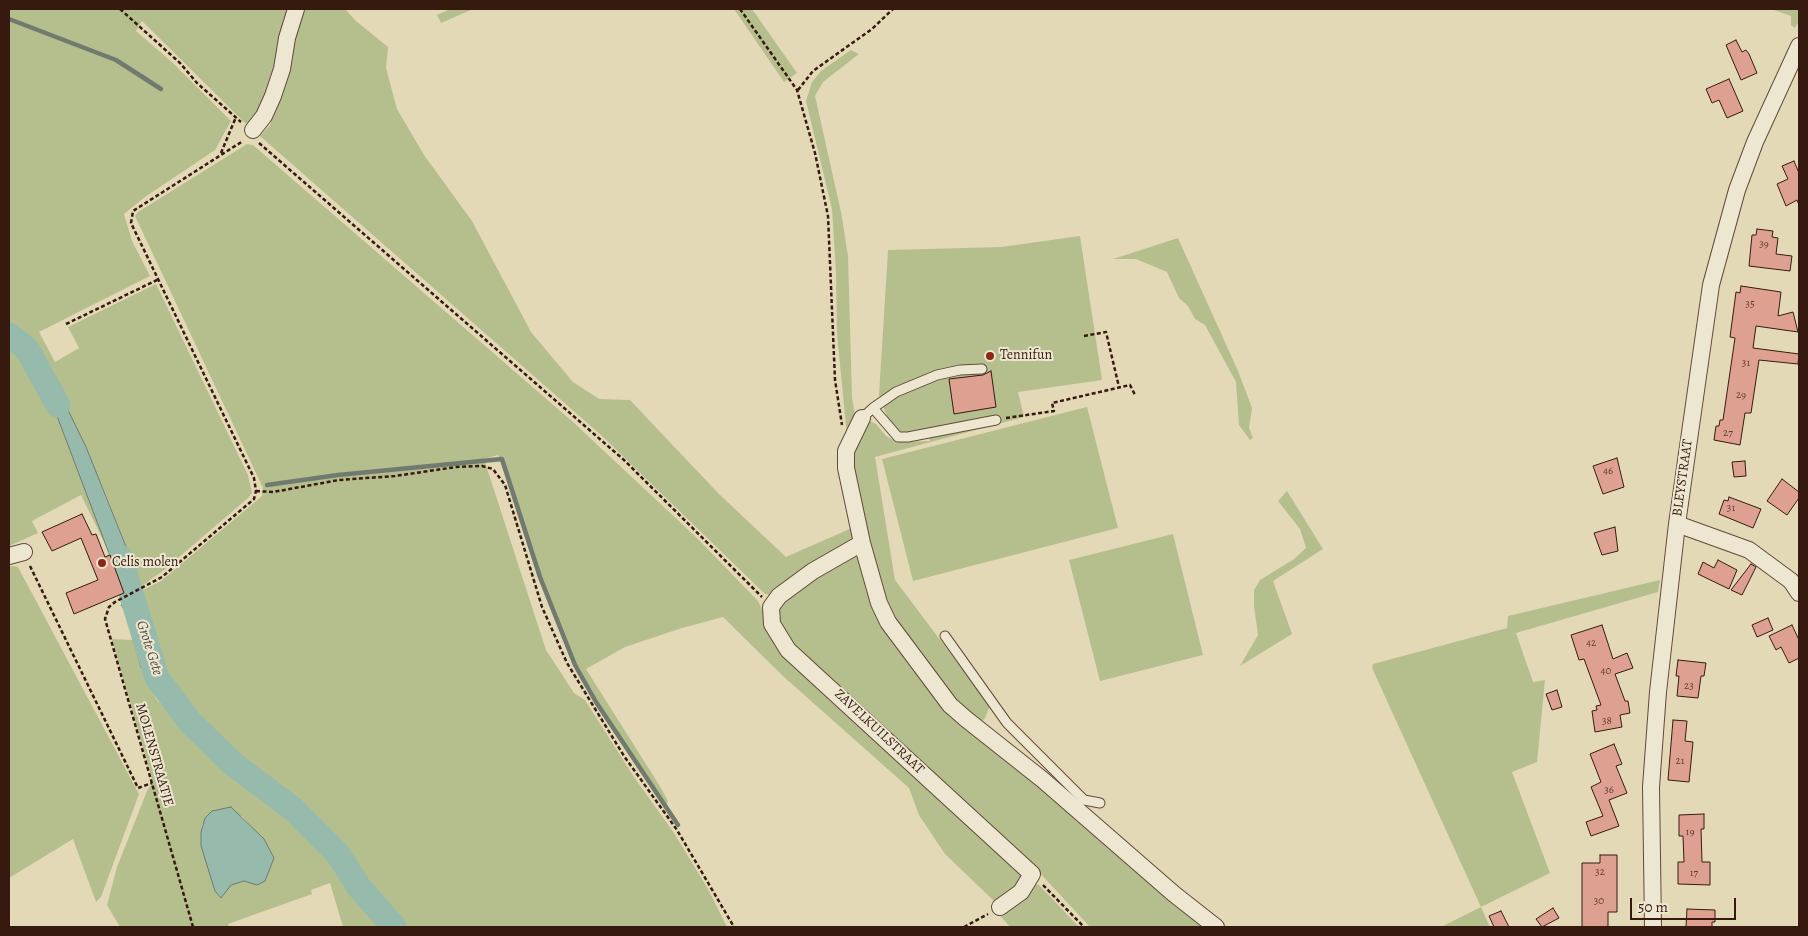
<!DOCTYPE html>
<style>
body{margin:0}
#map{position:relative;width:1808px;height:936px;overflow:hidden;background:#e4d9b7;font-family:Alegreya,serif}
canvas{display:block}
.frame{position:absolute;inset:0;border:10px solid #361a10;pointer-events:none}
.scale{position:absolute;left:1630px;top:898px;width:106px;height:22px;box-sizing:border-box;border:2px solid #361a10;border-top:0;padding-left:6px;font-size:15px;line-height:18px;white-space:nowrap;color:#361a10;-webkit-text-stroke:4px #ede6d0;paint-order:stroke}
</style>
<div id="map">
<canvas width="1808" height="936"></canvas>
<div class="frame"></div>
<div class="scale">50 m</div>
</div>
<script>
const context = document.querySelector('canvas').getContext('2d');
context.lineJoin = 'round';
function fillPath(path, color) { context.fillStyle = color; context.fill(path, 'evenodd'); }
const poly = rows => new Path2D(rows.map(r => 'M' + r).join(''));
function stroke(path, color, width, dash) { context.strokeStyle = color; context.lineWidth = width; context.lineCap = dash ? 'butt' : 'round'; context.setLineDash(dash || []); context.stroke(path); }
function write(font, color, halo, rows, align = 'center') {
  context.font = font + ' Alegreya,serif'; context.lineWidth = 4; context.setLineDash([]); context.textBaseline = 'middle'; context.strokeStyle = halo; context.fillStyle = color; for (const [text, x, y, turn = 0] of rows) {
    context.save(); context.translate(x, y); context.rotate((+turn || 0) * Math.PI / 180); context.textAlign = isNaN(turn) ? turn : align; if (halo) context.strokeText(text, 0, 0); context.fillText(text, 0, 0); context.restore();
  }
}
fillPath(poly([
 [9,9,288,9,269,99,250,124,245,123,142,21,136,31,173,63,231,121,215,150,145,197,124,214,132,241,150,276,39,332,55,362,79,348,68,327,156,284,248,475,252,493,248,498,164,570,139,588,134,589,128,571,130,564,133,564,106,495,48,369,28,338,9,329],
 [297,9,345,9,356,21,388,47,386,68,397,109,424,155,472,221,531,332,573,382,599,399,630,400,719,494,786,557,854,527,857,538,771,595,765,594,601,435,260,136,270,125,284,89,285,63],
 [450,9,473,9,441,23,437,15],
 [734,9,752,9,797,73,784,82],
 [1771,9,1799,9,1799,21,1795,28,1791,25,1791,16],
 [851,50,859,54,823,82,815,96,841,212,848,256,852,397,855,415,847,436,837,334,836,273,832,209,806,101,812,82,821,71],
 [247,144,253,145,573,422,697,538,758,601,767,620,768,631,780,653,1022,872,1024,880,996,903,945,854,919,815,909,788,784,677,723,617,682,628,625,647,586,669,661,788,668,801,666,806,657,796,595,703,573,665,538,578,498,455,484,459,546,650,574,693,585,700,634,777,674,833,708,889,727,927,734,925,735,927,407,927,381,907,358,869,329,832,302,808,241,762,184,707,160,664,142,600,137,593,161,581,262,496,263,488,135,216,138,212],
 [1080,236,1102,380,1018,392,1024,417,875,457,895,580,990,706,985,718,979,724,955,703,895,625,874,574,851,460,866,424,870,421,876,424,886,436,897,442,930,441,927,431,907,434,896,430,887,417,879,395,888,250,1001,247],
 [1178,238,1238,371,1252,408,1249,428,1253,438,1250,440,1239,425,1236,382,1205,325,1195,319,1188,306,1179,298,1167,272,1136,259,1113,259],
 [9,342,23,354,57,416,108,550,81,495,32,521,38,533,9,546],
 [1087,407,1118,528,913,581,882,459],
 [1287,491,1323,549,1273,581,1292,634,1240,666,1258,635,1254,606,1254,590,1260,580,1294,559,1306,548,1300,529,1278,501],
 [1173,534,1203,655,1100,681,1069,560],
 [852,556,858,557,907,656,1210,927,1090,927,1038,871,788,642,777,616,781,600],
 [12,566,18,567,139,794,101,897,96,902,73,839,9,878,9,567],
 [1660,580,1658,592,1516,633,1533,682,1545,680,1537,762,1512,772,1550,873,1481,907,1490,927,1441,927,1481,907,1372,668,1373,664,1507,628,1508,616],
 [112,639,133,640,141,668,156,699,229,774,297,825,327,852,362,909,382,927,343,927,330,883,311,890,312,894,228,924,229,927,120,927,107,905,117,867,147,791,153,782],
 [242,816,269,847,268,873,265,881,257,885,244,881,231,885,201,846,202,824],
 [1033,884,1039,885,1079,927,1010,927,997,912]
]), '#b5bf8e');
const water = poly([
 [48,369,86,447,133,564,130,564,130,570,128,572,134,589,124,593,57,416,39,379,48,369],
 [137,593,142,599,160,664,141,668,126,611,121,605,126,603,125,598,137,593],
 [231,807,264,839,274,858,265,881,257,885,244,881,231,885,221,898,215,891,201,846,201,832,205,818,212,811,231,807]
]);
fillPath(water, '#96baac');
stroke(water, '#707a6e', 1);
stroke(poly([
 [9,19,116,60,161,89],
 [267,485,338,475,502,459,540,577,575,665,596,702,678,825]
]), '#707a6e', 4.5);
stroke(poly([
 [9,335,27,349,58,405],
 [120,557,157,678,190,722,232,763,293,809,338,854,359,887,394,927]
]), '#96baac', 25);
const building = poly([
 [1736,40,1742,52,1746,50,1749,54,1757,73,1741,80,1726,45,1736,40],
 [1729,79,1743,111,1727,118,1719,100,1712,103,1706,89,1729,79],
 [1794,161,1799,173,1799,205,1797,200,1786,206,1777,184,1788,179,1782,166,1794,161],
 [1757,229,1773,231,1772,237,1778,238,1776,254,1792,256,1790,271,1749,266,1752,235,1756,235,1757,229],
 [1741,286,1781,292,1778,316,1793,312,1798,332,1756,326,1753,348,1799,354,1798,364,1759,360,1751,413,1745,413,1740,445,1714,440,1716,426,1719,426,1720,420,1723,420,1735,338,1730,337,1736,292,1740,293,1741,286],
 [991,371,996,407,954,414,949,379,983,375,991,371],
 [1617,458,1624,487,1603,494,1593,466,1617,458],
 [1745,461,1746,476,1734,477,1732,462,1745,461],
 [1782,479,1799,492,1799,498,1787,515,1767,501,1782,479],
 [1729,497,1761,509,1753,528,1719,514,1724,500,1728,501,1729,497],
 [82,514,92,535,96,534,105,557,110,555,124,593,74,614,66,593,98,580,81,538,52,551,42,532,82,514],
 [1615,527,1618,551,1602,555,1594,533,1615,527],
 [1718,560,1737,570,1729,589,1698,574,1703,562,1714,568,1718,560],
 [1751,564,1756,567,1742,595,1731,590,1751,564],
 [1768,618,1773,630,1757,637,1752,625,1768,618],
 [1602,625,1613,659,1627,653,1633,668,1615,674,1625,701,1628,701,1630,713,1620,715,1622,727,1595,732,1592,711,1597,710,1596,706,1601,705,1584,659,1579,660,1571,635,1602,625],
 [1792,625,1799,640,1799,658,1789,663,1781,647,1776,650,1769,636,1792,625],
 [1678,660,1706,663,1704,676,1701,676,1698,698,1677,696,1679,676,1676,676,1678,660],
 [1557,690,1562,707,1552,710,1546,694,1557,690],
 [1673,720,1687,721,1685,741,1693,742,1689,782,1668,780,1673,720],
 [1614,744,1622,764,1616,766,1627,793,1609,800,1619,826,1591,836,1586,822,1603,816,1591,787,1601,782,1590,754,1614,744],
 [1704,814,1704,829,1701,829,1702,862,1710,862,1710,885,1678,884,1678,862,1684,862,1683,836,1679,836,1679,815,1704,814],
 [1600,855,1617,855,1617,912,1608,912,1608,927,1582,927,1582,863,1600,863,1600,855],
 [1553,908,1559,918,1542,927,1536,919,1553,908],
 [1687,909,1715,910,1715,922,1712,922,1712,927,1686,927,1687,909],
 [1501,911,1509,927,1494,927,1489,916,1501,911]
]);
fillPath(building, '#dea191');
stroke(building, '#361a10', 1);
const lane = poly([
 [873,408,896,392,937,375,960,370,982,369],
 [862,418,873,408,898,437,908,437,996,420],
 [945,636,1007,723,1084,800,1100,803]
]);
const street = poly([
 [253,130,264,116,273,96,282,69,287,38,296,9],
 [862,418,846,451,846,468,862,543,879,603,888,622,950,705,966,719,1043,780,1174,894,1216,927],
 [1677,524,1749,550,1791,581,1799,593],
 [862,543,813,571,779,596,771,607,772,624,788,650,1032,874,1021,892,1000,907],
 [9,556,24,552],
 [1653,927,1651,787,1658,692,1677,524,1711,285,1737,190,1755,142,1799,46]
]);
stroke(lane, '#624a3a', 11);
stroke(street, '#624a3a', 18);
stroke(poly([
 [120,9,180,63,197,83,241,122],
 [740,9,797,90,815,153,828,216,835,380,842,425],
 [798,90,813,71,872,29,893,9],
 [259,143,624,460,762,597],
 [221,153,236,117],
 [66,324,157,280],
 [1084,336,1106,332,1119,387],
 [1006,418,1054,411,1052,403,1130,385,1135,395],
 [256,491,273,492,339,480,395,476,456,467,482,466,493,469,505,485,542,607,567,663,624,756,677,830,734,927],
 [30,566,138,788,152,783],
 [1043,885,1084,927],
 [193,927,105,619,109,607,115,602,162,577,254,499,256,491,254,478,131,223,133,211,243,141],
 [964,927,988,914]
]), '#361a10', 2.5, [4, 2.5]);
stroke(lane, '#ede6d0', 9);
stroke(street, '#ede6d0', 16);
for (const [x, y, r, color] of [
 [990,356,5,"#8f2418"],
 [102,563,5,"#8f2418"]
]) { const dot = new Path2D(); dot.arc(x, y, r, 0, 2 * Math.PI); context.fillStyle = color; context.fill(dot); stroke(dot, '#ede6d0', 2); }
write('11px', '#603c30', null, [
 ["39",1764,244],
 ["35",1750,304],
 ["31",1746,363],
 ["29",1741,395],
 ["27",1728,433],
 ["46",1608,471],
 ["31",1731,508],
 ["42",1591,643],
 ["40",1606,671],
 ["23",1689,686],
 ["38",1607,721],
 ["21",1680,761],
 ["36",1609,790],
 ["19",1690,832],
 ["32",1600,872],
 ["17",1694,873],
 ["30",1599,901]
]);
write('14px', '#361a10', '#ede6d0', [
 ["Tennifun",1000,356],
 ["Celis molen",112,563]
], 'left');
write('14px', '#361a10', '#ede6d0', [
 ["BLEYSTRAAT",1683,478,-82],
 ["ZAVELKUILSTRAAT",879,732,43],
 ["MOLENSTRAATJE",154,755,74]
]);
write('italic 15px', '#534a3f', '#ede6d0', [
 ["Grote Gete",149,648,72]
]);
</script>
